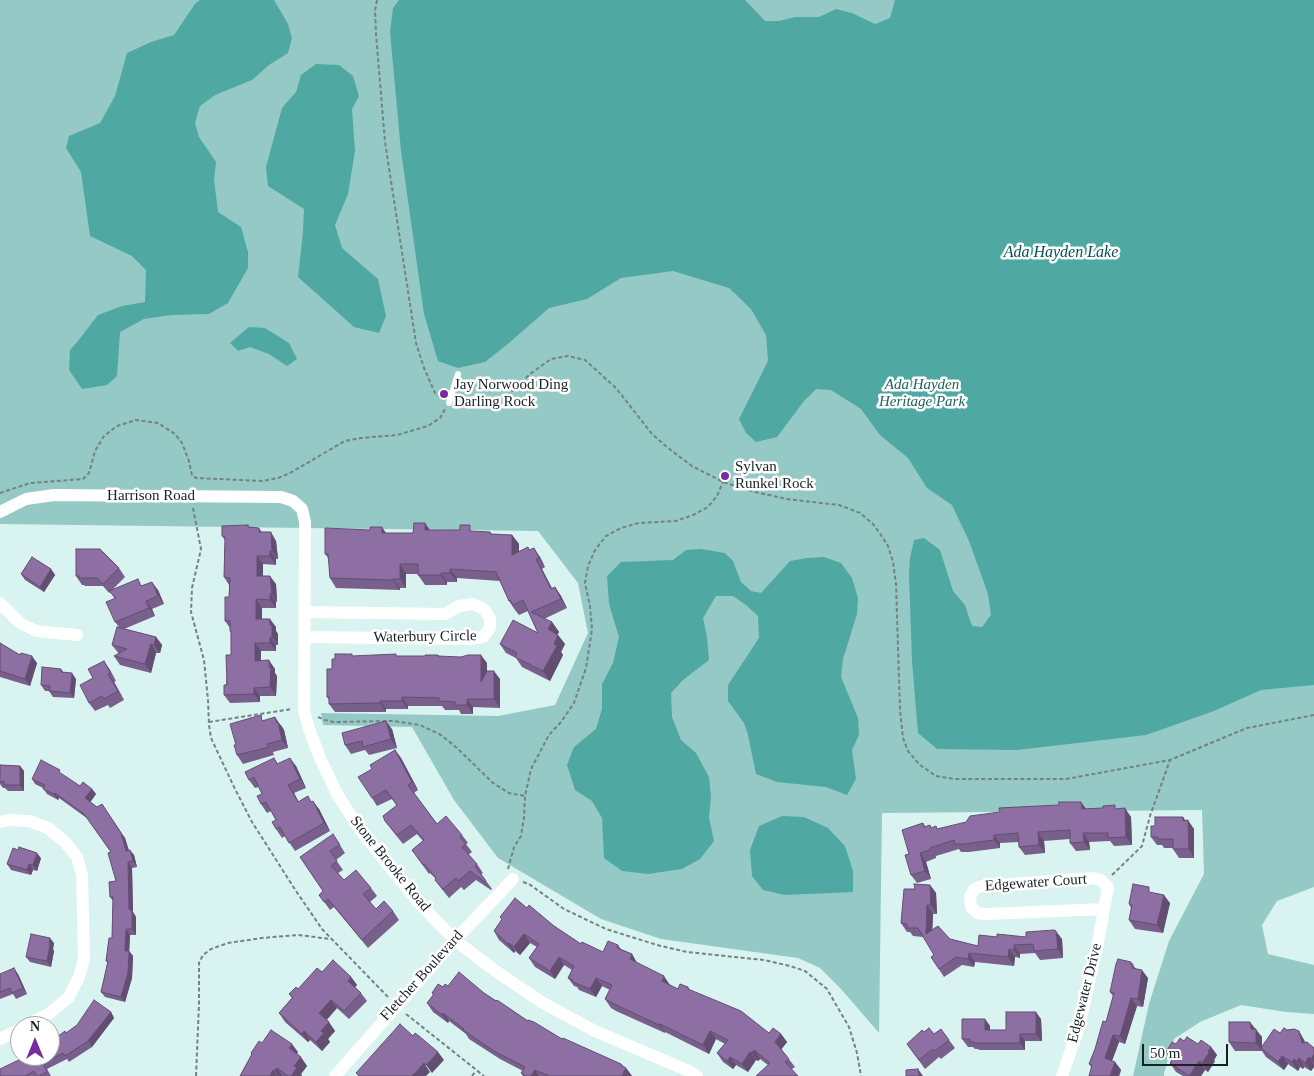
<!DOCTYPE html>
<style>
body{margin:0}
#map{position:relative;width:1314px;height:1076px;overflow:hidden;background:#d9f3f1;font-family:"Times New Roman",serif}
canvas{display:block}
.north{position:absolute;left:10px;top:1016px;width:50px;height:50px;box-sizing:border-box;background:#fff;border:1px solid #a3a7a6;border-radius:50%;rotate:0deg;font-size:14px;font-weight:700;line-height:20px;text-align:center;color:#182221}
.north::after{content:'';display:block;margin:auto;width:18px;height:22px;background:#762c9f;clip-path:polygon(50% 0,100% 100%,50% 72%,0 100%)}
.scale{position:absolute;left:1142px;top:1044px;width:86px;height:22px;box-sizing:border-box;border:2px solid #182221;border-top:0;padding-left:6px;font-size:15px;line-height:18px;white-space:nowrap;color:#182221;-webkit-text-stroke:4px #fff;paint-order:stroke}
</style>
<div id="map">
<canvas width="1314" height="1076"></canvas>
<div class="north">N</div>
<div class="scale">50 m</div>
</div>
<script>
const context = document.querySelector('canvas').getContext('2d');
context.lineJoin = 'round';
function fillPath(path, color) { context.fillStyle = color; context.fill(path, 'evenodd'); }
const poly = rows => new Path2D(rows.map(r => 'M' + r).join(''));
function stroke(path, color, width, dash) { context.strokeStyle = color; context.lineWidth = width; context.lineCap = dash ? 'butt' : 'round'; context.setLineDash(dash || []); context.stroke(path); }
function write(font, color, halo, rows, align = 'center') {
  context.font = font + ' "Times New Roman",serif'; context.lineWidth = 5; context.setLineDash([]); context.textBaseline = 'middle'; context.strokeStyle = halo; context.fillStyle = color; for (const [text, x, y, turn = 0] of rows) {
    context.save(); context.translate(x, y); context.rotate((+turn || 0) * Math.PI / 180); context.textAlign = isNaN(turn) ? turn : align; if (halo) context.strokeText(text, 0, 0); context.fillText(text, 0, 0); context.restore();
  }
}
fillPath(poly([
 [0,0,1314,0,1314,887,1277,901,1262,925,1268,954,1314,965,1314,1014,1286,1012,1241,1005,1200,1022,1174,1039,1164,1073,1164,1076,1133,1076,1149,1004,1169,941,1204,874,1202,810,882,813,879,1033,841,989,820,968,798,958,661,939,601,919,498,858,454,800,412,727,323,725,321,713,498,716,555,705,588,633,578,583,538,531,0,524]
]), '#95c9c5');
fillPath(poly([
 [200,0,274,0,288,24,292,38,288,53,269,65,252,80,215,95,200,106,195,123,199,137,216,162,214,179,218,212,241,227,248,252,248,268,228,303,209,314,171,315,144,319,120,332,117,376,107,385,82,389,69,370,70,350,78,341,98,315,122,306,145,302,146,270,132,256,90,236,81,172,66,148,69,136,100,123,115,96,127,53,151,42,174,35,195,4],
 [399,0,745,0,765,21,779,21,795,17,819,17,836,9,852,13,875,24,890,18,895,0,1314,0,1314,685,1261,690,1214,711,1146,735,1017,750,937,749,918,733,912,661,909,575,910,558,914,540,924,538,940,550,953,591,965,605,972,626,982,627,991,615,988,594,969,541,952,505,927,488,908,458,880,435,861,409,831,390,816,389,804,401,777,437,756,442,746,433,739,419,768,361,766,335,751,309,729,288,673,271,621,278,587,299,549,308,509,343,485,362,458,368,438,361,424,314,401,151,390,32,393,8],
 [316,64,339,65,353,76,359,96,352,109,355,151,348,194,335,225,342,248,378,279,386,316,379,333,354,327,298,277,303,232,304,209,268,186,266,167,282,108,296,92,301,75],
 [249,327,265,328,289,343,297,359,287,366,269,354,250,347,238,351,230,343],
 [701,549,725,553,733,561,741,582,751,591,761,593,790,561,807,558,824,557,841,563,852,578,858,598,857,614,843,659,841,677,858,718,859,735,852,750,856,779,847,795,826,787,777,782,756,774,748,735,744,723,728,701,728,685,759,638,758,616,746,605,733,596,716,596,703,618,707,637,709,660,683,680,671,693,672,717,681,740,696,753,709,777,711,797,709,818,714,841,700,859,682,869,648,874,622,871,604,858,602,818,592,801,575,790,567,765,574,747,596,729,602,709,602,684,613,663,619,637,609,604,607,576,621,562,673,560,686,550],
 [782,816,804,817,828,828,845,846,853,871,853,892,785,895,763,890,752,876,750,850,759,826]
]), '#50a8a3');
stroke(poly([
 [377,0,375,11,376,34,385,142,416,343,424,368,435,393,442,398],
 [457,405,465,406,481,406,496,402,509,394,530,374,551,359,568,356,585,360,616,388,652,434,668,448,692,466,723,482,755,492,787,499,839,505,860,513,873,524,881,535,888,546,893,562,896,584,900,710,903,738,908,751,920,765,936,776,955,779,1066,779,1170,760,1247,728,1314,715],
 [0,493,30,483,83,479,89,473,95,451,104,436,117,426,136,420,158,423,175,434,182,443,189,461,192,475,196,478,263,481,278,478,290,473,345,441,361,438,397,435,428,426,440,418,445,409],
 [193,508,201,549,192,588,191,612,204,660,208,700,209,725,211,738,235,789,252,822,296,891,322,929,388,997],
 [318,717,325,720,334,722,393,721,420,725,441,735,457,748,493,783,509,793,525,796],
 [209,722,292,709],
 [508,869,514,847,521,836,524,818,525,796,531,769,549,735,561,722,574,703,586,668,592,629,590,606,585,583,588,566,595,550,606,536,621,528,639,523,676,521,693,515,708,507,717,496,723,482],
 [1112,875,1142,846,1150,816,1170,760],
 [523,882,529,884,564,909,606,929,657,945,687,952,764,960,790,966,805,971,827,989,849,1027,857,1053,861,1076],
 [406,1014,484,1076],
 [196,1076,199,1004,199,963,203,955,211,949,228,943,262,938,298,935,331,939],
 [472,1076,476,1071]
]), '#728382', 2, [4, 2.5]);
stroke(poly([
 [449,403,458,374]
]), '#fff', 6);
stroke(poly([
 [0,512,26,499,54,495,281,497,293,501,302,509,305,522,304,711,309,729,320,758,337,794,360,830,418,902,455,940,494,970,543,1003,595,1031,689,1071,697,1076],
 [0,603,20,623,36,631,77,635],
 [304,637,470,639,483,637,490,628,490,618,484,609,473,604,459,606,445,614,304,612],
 [0,822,10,820,29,821,48,828,65,842,77,857,82,875,84,959,79,977,69,997,50,1013,25,1026],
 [0,1039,20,1029],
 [335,1076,455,940,513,879],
 [1062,1076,1079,1027,1097,948,1108,887,1101,880,1091,878,982,886,974,889,970,897,971,907,977,913,987,914,1104,909]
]), '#fff', 12);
fillPath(poly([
 [250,527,259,528,262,532,276,541,278,559,276,559,276,565,263,564,263,576,276,584,277,602,276,602,276,608,262,608,262,619,276,627,276,631,278,634,278,645,276,645,276,651,261,651,261,661,275,669,275,673,277,676,276,696,260,696,260,702,230,703,224,695,231,655,231,633,230,631,230,628,225,621,229,597,229,585,224,577,225,540,222,536],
 [370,530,386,533,413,533,430,530,474,531,490,532,492,534,512,535,519,544,519,552,529,550,540,557,545,567,542,569,552,588,555,587,561,596,567,608,544,619,552,622,559,632,557,634,565,644,561,652,563,655,550,681,522,667,516,658,506,653,500,644,538,633,528,611,519,615,515,610,509,601,500,581,457,578,457,582,447,582,447,585,425,585,418,575,418,574,406,574,406,588,400,588,400,590,336,588,330,578,329,559,325,554],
 [119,568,125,577,112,590,143,585,158,590,164,604,152,609,155,616,124,629,156,637,162,645,160,653,156,653,151,673,120,665,114,656,119,654,112,645,119,627,115,622,115,599,110,592,109,593,103,586,85,586,84,585,82,585,76,576],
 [51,569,55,575,44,592,25,580,21,574],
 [0,643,20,655,37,663,30,686,0,677],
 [438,655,439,656,487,663,487,671,500,679,500,708,473,707,473,714,461,714,459,710,445,710,442,706,408,706,408,709,386,709,386,712,335,712,329,704,329,700,327,697,332,669,335,659,352,656,425,656],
 [104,661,116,681,114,682,124,700,110,708,108,705,95,711,89,703,93,678],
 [61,669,64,673,76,679,74,698,53,697,49,691,45,691,41,685],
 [264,720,281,725,284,730,288,748,273,752,274,755,243,764,237,755,236,745],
 [392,729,397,748,369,755,365,750,351,754,345,745],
 [395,750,401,758,418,790,414,793,437,824,462,835,468,843,466,844,472,852,468,855,477,864,483,873,481,874,492,889,491,890,476,880,464,890,461,887,449,898,441,888,435,880,436,879,430,873,429,874,412,850,423,841,417,834,403,844,391,829,385,821,397,806,392,799,377,806,372,798,372,769],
 [274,758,278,764,296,766,306,788,294,793,298,801,311,802,319,809,330,831,295,851,285,836,282,838,276,829,276,820,271,811,267,813,261,804,262,794,259,787,255,788,249,780],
 [0,765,20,766,24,771,24,791,8,791,5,788,3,788,0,784],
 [63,775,80,786,92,789,96,794,90,802,125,838,129,850,134,855,137,867,132,868,133,912,136,917,136,935,130,935,129,951,133,956,132,978,125,1002,105,997,101,992,108,963,106,961,112,938,113,901,110,897,116,881,111,852,88,819,59,798,58,800,47,794,43,788,35,784,32,779],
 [1087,809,1117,809,1131,817,1132,845,1114,846,1110,841,1089,842,1090,850,1076,851,1070,843,1070,839,1044,841,1045,853,1025,855,1019,847,1019,842,1000,843,1000,848,969,852,961,852,959,849,936,856,936,858,926,862,931,879,917,883,911,875,909,854,923,823,925,826,938,829],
 [1183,817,1185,820,1194,829,1194,858,1179,858,1173,849,1173,848,1164,848,1162,845,1157,845,1151,837,1155,826],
 [333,834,345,853,336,860,343,870,338,873,344,880,371,888,377,896,370,902,376,909,393,911,399,920,368,948,334,907,330,910,319,895,323,891],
 [41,858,37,871,33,870,31,875,11,870,7,864],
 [930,885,936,893,937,914,933,914,932,929,950,939,978,946,997,937,1026,937,1062,939,1063,958,1040,960,1035,953,1020,954,1020,958,1015,957,1014,966,975,962,974,967,962,965,944,977,931,957,934,955,923,937,913,936,910,932,907,932,901,923,915,889],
 [1153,893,1170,903,1163,933,1135,929,1129,920,1131,908,1129,904],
 [527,908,581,944,603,952,618,945,621,949,632,954,637,963,670,985,678,989,688,987,690,990,769,1033,781,1034,787,1042,781,1049,795,1067,792,1069,768,1065,760,1059,758,1061,756,1060,748,1072,736,1065,733,1069,723,1062,717,1053,725,1044,716,1039,709,1054,665,1032,665,1033,616,1011,611,1008,605,999,610,990,602,986,596,997,579,990,577,987,574,986,568,978,572,970,564,965,555,979,535,967,529,958,537,947,530,943,520,955,515,951,514,953,499,940,494,931,502,920,500,917],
 [54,943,53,949,54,951,51,967,30,962,26,957],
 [1131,962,1136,969,1148,978,1143,1007,1137,1006,1125,1044,1119,1042,1112,1061,1115,1062,1121,1070,1119,1076,1089,1076,1092,1068,1089,1064,1106,1022,1113,996,1110,992],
 [322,972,351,977,357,985,355,987,361,993,367,1001,349,1019,337,1008,326,1020,335,1031,328,1039,330,1042,322,1051,310,1040,308,1042,285,1022,279,1013,292,998,289,994,298,989],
 [0,974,18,974,27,994,16,999,13,994,0,999],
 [448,986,484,993,528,1021,562,1039,621,1064,623,1066,626,1068,632,1076,523,1076,521,1073,523,1071,500,1059,469,1039,466,1034,449,1021,448,1023,433,1012,427,1003,433,995,432,993,443,987],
 [111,1012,114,1018,92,1047,69,1062,67,1059,47,1069,51,1076,0,1076,57,1037],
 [985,1019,990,1026,990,1030,1006,1030,1041,1019,1042,1041,1025,1041,1025,1050,979,1050,978,1049,975,1049,973,1047,968,1047,962,1039],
 [1255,1029,1262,1037,1262,1046,1280,1033,1287,1030,1299,1031,1304,1040,1305,1042,1314,1048,1314,1067,1311,1071,1304,1067,1303,1069,1300,1067,1298,1071,1288,1064,1284,1070,1266,1057,1262,1051,1235,1051,1229,1042],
 [934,1034,949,1040,955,1048,941,1059,939,1057,925,1069,907,1044],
 [1184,1041,1211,1047,1217,1055,1214,1060,1215,1061,1208,1072,1205,1070,1201,1076,1183,1076,1176,1072,1170,1063,1172,1060,1166,1052,1176,1044],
 [262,1043,298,1052,297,1054,307,1066,301,1074,302,1076,240,1076,252,1054,251,1053]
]), '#795f8c');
fillPath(poly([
 [425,523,432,533,425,530],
 [382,527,388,536,382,533],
 [271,532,276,541,278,559,272,551],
 [512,535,519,544,519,564,512,555],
 [534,548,540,557,545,567,539,558],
 [270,551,276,559,276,565,270,556],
 [257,556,263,564,263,584,257,576],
 [536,559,542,569,557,599,551,589],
 [400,564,406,574,406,588,400,579],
 [51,569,55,575,44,592,40,587],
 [450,569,457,578,457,582,450,573],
 [441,573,447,582,447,585,441,575],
 [270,576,276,584,277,602,272,594],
 [393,579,400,588,400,590,393,580],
 [152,582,158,590,164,604,158,596],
 [555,587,561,596,567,608,561,599],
 [270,594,276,602,276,608,270,600],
 [256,599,262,608,262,627,256,619],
 [146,601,152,609,155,616,149,608],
 [270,619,276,627,276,631,278,634,278,645,272,637,270,625],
 [552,622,559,632,555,639,548,629],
 [558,635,565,644,561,652,563,655,550,681,543,671,554,644],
 [156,637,162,645,160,653,154,645],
 [270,637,276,645,276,651,270,643],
 [255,643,261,651,260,669,255,661],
 [151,644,156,653,151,673,145,664],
 [481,655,487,663,487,691,481,682],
 [32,656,37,663,30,686,25,679],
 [269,660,275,669,275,673,277,676,276,696,270,687],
 [104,661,110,670,116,681,110,672],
 [494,671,500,679,500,708,494,699],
 [72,673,76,679,74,698,70,693],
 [108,674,114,682,124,700,118,691],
 [254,688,260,696,260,702,254,694],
 [402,697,408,706,408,709,402,701],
 [467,699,473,707,473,714,467,705],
 [380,701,386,709,386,712,380,703],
 [275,717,284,730,288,748,282,740],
 [386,721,392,729,397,748,391,739],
 [395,750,401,758,418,790,412,782],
 [290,758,296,766,306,788,300,779],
 [20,766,24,771,24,791,20,785],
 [288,785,294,793,303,810,298,802],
 [92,789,96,794,89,804,85,798],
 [55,793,59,798,58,800,54,794],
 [313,801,319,809,330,831,324,823],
 [1081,802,1087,810,1082,809],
 [102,804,125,838,130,856,126,851],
 [1125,808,1131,817,1132,845,1126,837],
 [1183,817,1188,825,1188,820,1194,829,1194,858,1189,849,1183,821],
 [1038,832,1044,841,1045,853,1039,845],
 [1083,833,1089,842,1090,850,1084,842],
 [994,835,1000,843,1000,848,994,840],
 [130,850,134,855,137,867,133,861],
 [37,853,41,858,37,871,33,865],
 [920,853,926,862,931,879,925,871],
 [128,862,132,868,133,912,136,917,136,935,132,929,129,909],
 [29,864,33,870,31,875,27,870],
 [930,885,936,893,937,914,931,905],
 [1164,895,1170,903,1163,933,1157,925],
 [927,905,933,914,932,942,926,934],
 [126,929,130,935,129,956,125,951],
 [1056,931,1062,939,1063,958,1058,949],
 [524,934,530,943,520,955,514,947],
 [50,938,54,943,53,949,54,951,51,967,47,961],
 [509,943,515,951,514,953,508,944],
 [1014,945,1020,954,1020,958,1014,950],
 [1009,949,1015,957,1014,966,1008,957],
 [129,951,133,956,132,978,125,1002,121,997],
 [969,953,975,962,974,967,968,959],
 [632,954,637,963,630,959],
 [559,957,564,965,555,979,550,971],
 [14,968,18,974,27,994,23,988],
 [1142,970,1148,978,1143,1007,1138,999],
 [664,976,670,985,662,981],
 [351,977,357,985,353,989,348,981],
 [596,978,602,986,596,997,590,989],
 [1131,998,1137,1006,1125,1044,1120,1036],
 [331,1000,337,1008,325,1022,319,1013],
 [111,1012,114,1018,92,1047,88,1041],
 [1036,1012,1041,1019,1042,1041,1036,1034],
 [443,1013,449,1021,448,1023,442,1015],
 [985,1019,990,1026,990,1037,985,1030],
 [329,1022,335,1031,328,1039,330,1042,322,1051,316,1042,321,1031],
 [1250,1022,1262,1037,1262,1050,1261,1048,1262,1051,1256,1043,1251,1029],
 [660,1024,665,1032,665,1033,659,1025],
 [304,1031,310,1040,308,1042,302,1034],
 [710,1031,716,1039,709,1054,703,1045],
 [1299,1031,1304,1040,1308,1051,1302,1043],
 [781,1034,787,1042,781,1050,775,1042],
 [1020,1034,1025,1041,1025,1050,1020,1043],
 [1113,1035,1119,1042,1110,1066,1105,1058],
 [292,1044,298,1052,295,1056,289,1048],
 [1211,1047,1217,1055,1214,1060,1215,1061,1208,1072,1202,1063],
 [754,1050,760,1059,758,1061,752,1053],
 [438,1052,444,1060,432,1073,426,1065],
 [750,1052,756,1060,748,1072,742,1064],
 [1314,1054,1314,1063,1311,1059],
 [1282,1056,1288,1064,1284,1070,1278,1062],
 [301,1057,307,1066,301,1074,302,1076,291,1076,294,1066],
 [730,1057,736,1065,733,1069,727,1061],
 [1309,1057,1314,1065,1314,1067,1311,1071,1305,1063],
 [1299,1058,1304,1067,1303,1069,1297,1061],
 [1294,1059,1300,1067,1298,1071,1292,1062],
 [1199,1061,1205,1070,1201,1076,1190,1076],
 [1115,1062,1121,1070,1119,1076,1110,1076],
 [424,1063,430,1072,426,1076,412,1076],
 [621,1064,625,1070,626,1068,632,1076,622,1076,621,1065],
 [277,1068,282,1076,279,1076,275,1071],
 [918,1069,923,1076,919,1076],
 [273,1070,278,1076,270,1076],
 [535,1070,539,1076,531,1076]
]), '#634e72');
const building = poly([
 [414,523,425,523,425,530,460,530,460,525,470,525,470,531,490,532,490,534,512,535,512,555,528,547,529,550,534,548,539,558,536,559,551,589,555,587,561,599,531,612,552,622,548,629,558,635,554,644,557,646,543,671,515,657,517,653,500,644,513,620,538,633,523,600,513,605,510,600,509,601,496,572,450,569,450,573,441,573,441,575,418,575,418,564,400,564,400,579,393,579,393,580,330,578,328,554,325,554,325,528,370,530,370,527,382,527,382,533,413,533,414,523],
 [248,525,248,527,259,528,259,532,271,532,272,551,270,551,270,556,257,556,257,576,270,576,272,594,270,594,270,600,256,599,256,619,270,619,270,625,272,625,272,637,270,637,270,643,255,643,255,661,269,660,269,667,271,667,270,687,254,688,254,694,224,695,224,685,227,685,226,655,231,655,231,631,230,631,230,621,225,621,225,597,229,597,230,578,224,577,225,537,222,536,222,526,248,525],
 [76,549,100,549,119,568,103,584,97,578,79,578,79,576,76,576,76,549],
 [32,557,51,569,40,587,21,574,32,557],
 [138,579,141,586,152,582,158,596,146,601,149,608,115,622,106,602,116,598,109,591,138,579],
 [117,627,156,637,154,645,151,644,145,664,114,656,127,649,112,645,117,627],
 [0,643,20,655,21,653,32,656,25,679,0,671,0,643],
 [335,654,352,654,352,656,396,654,396,656,425,656,425,655,438,655,438,656,461,657,468,655,481,655,481,682,487,671,494,671,494,699,467,699,467,705,455,705,455,702,439,701,439,698,402,697,402,701,380,701,380,703,329,704,329,697,327,697,327,669,332,669,332,659,335,659,335,654],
 [104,661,110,672,108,674,118,691,104,699,102,696,89,703,80,685,93,678,88,669,104,661],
 [42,667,61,669,61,672,72,673,70,693,49,691,50,686,41,685,42,667],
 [261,715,262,721,275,717,276,722,278,722,282,740,267,744,269,747,237,755,234,745,236,745,230,724,261,715],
 [386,721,391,739,363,747,362,741,345,745,342,733,386,721],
 [395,750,412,782,408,785,437,824,446,816,462,835,460,837,466,844,462,847,477,864,475,866,486,881,485,882,470,871,458,881,456,878,443,889,435,880,436,878,424,864,423,865,412,850,424,840,411,825,397,835,385,821,383,816,397,805,386,790,372,798,358,777,372,769,370,765,395,750],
 [274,758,277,764,290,758,300,779,288,785,298,802,308,796,311,802,313,801,324,823,289,843,280,827,276,829,272,822,276,820,266,802,261,804,257,796,262,794,254,777,249,780,245,772,274,758],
 [41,760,60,770,59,772,80,786,83,782,92,789,85,798,97,807,102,804,121,833,126,851,130,850,133,861,128,862,129,909,132,911,132,929,126,929,125,951,129,951,128,973,121,997,101,992,108,961,106,961,109,938,112,938,113,897,110,897,109,882,116,881,108,853,111,852,84,814,55,793,54,794,43,789,45,785,32,779,41,760],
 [0,765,20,766,20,785,4,785,4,781,0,782,0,765],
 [1059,802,1081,802,1082,809,1103,808,1103,806,1115,805,1115,809,1125,808,1126,837,1108,838,1108,833,1083,833,1084,842,1070,843,1070,830,1038,832,1039,845,1019,847,1018,833,994,835,994,840,963,844,955,844,954,840,930,848,930,850,920,853,925,871,911,875,905,855,909,854,902,830,923,823,924,827,930,825,931,828,936,826,937,829,966,822,970,816,1000,812,999,808,1059,805,1059,802],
 [1155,817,1183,817,1183,821,1188,820,1189,849,1173,849,1173,839,1158,839,1158,837,1151,837,1151,826,1155,826,1155,817],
 [333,834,340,845,330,851,337,861,331,866,344,880,356,870,371,888,363,894,376,909,384,901,393,911,362,940,328,899,324,902,319,895,323,891,300,857,333,834],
 [19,847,37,853,33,865,29,864,27,870,7,864,13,848,18,850,19,847],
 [914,884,930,885,931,905,927,905,926,934,938,926,950,939,978,946,979,935,997,937,997,934,1026,937,1026,932,1054,930,1056,931,1058,949,1034,951,1033,944,1014,945,1014,950,1009,949,1008,957,969,953,968,959,956,957,939,969,931,957,934,955,918,928,907,928,907,924,901,923,904,889,915,889,914,884],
 [1133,884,1149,887,1149,892,1164,895,1157,925,1129,920,1132,905,1129,904,1133,884],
 [515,898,527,908,529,905,554,926,581,944,582,942,603,952,608,941,618,945,617,948,632,954,630,959,664,976,662,981,678,989,680,984,688,987,688,989,741,1011,769,1033,773,1028,781,1034,775,1042,789,1059,785,1062,798,1076,756,1076,770,1063,754,1050,752,1053,750,1052,742,1064,730,1057,727,1061,717,1053,728,1040,710,1031,703,1045,660,1024,659,1025,610,1002,605,999,612,985,596,978,590,989,573,982,573,980,568,978,574,966,559,957,550,971,529,958,539,944,524,934,514,947,509,943,508,944,494,931,502,919,500,917,515,898],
 [31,934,50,938,49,945,50,945,47,961,26,957,31,934],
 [1118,959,1131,962,1130,964,1133,964,1132,968,1142,970,1138,999,1131,998,1120,1036,1113,1035,1105,1058,1115,1062,1110,1076,1089,1076,1092,1065,1089,1064,1095,1049,1103,1021,1106,1022,1114,993,1110,992,1116,964,1118,959],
 [333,960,351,977,348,981,361,993,344,1011,331,1000,319,1013,329,1022,321,1031,324,1033,316,1042,304,1031,302,1034,279,1013,293,997,289,994,296,987,298,989,317,968,322,972,333,960],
 [14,968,23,988,12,993,10,988,0,992,0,974,14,968],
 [459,972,484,993,496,1001,497,1000,528,1021,528,1020,534,1022,562,1039,563,1038,621,1064,621,1065,626,1068,622,1076,549,1076,535,1070,531,1076,526,1076,521,1073,525,1067,494,1051,463,1030,464,1029,443,1013,442,1015,427,1003,434,994,432,993,438,984,443,987,445,984,448,986,459,972],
 [94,1000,111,1012,88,1041,65,1056,63,1053,43,1063,47,1072,39,1076,37,1076,34,1071,25,1076,0,1076,0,1069,27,1056,50,1056,50,1040,57,1036,57,1037,65,1031,66,1033,77,1025,94,1000],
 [1006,1012,1036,1012,1036,1034,1020,1034,1020,1043,973,1043,973,1042,970,1042,970,1039,962,1039,962,1019,985,1019,985,1030,1006,1030,1006,1012],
 [1229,1022,1250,1022,1251,1029,1256,1029,1256,1043,1229,1042,1229,1022],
 [400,1024,413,1036,415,1033,419,1036,438,1052,426,1065,424,1063,412,1076,359,1076,356,1073,400,1024],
 [929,1028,934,1034,941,1029,949,1040,935,1051,933,1049,919,1060,907,1044,922,1030,924,1032,929,1028],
 [1284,1028,1287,1030,1294,1029,1299,1031,1302,1043,1307,1042,1314,1048,1314,1054,1311,1059,1309,1057,1305,1063,1299,1058,1297,1061,1294,1059,1292,1062,1282,1056,1278,1062,1261,1048,1274,1029,1280,1033,1284,1028],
 [271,1030,292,1044,289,1048,301,1057,294,1066,297,1068,291,1076,288,1076,277,1068,275,1071,273,1070,270,1076,240,1076,252,1054,251,1053,259,1041,262,1043,271,1030],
 [1187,1037,1198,1044,1201,1040,1211,1047,1208,1052,1209,1053,1202,1063,1199,1061,1189,1076,1170,1063,1174,1057,1166,1052,1172,1042,1176,1044,1180,1038,1184,1041,1187,1037],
 [918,1069,919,1076,906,1076,906,1070,918,1069]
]);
fillPath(building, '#8d6fa3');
stroke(building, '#634e72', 1);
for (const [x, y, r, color] of [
 [444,394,5,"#762c9f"],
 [725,476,5,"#762c9f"]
]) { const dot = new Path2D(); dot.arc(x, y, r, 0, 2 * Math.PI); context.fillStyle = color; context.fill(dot); stroke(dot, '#fff', 2); }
write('15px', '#182221', '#fff', [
 ["Jay Norwood Ding",454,385],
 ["Darling Rock",454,402],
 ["Sylvan",735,467],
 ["Runkel Rock",735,484]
], 'left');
write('italic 15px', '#1b635f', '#fff', [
 ["Ada Hayden",922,385],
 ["Heritage Park",922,402]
]);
write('15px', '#182221', '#fff', [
 ["Harrison Road",151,496],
 ["Waterbury Circle",425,637,-1],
 ["Stone Brooke Road",390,864,51],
 ["Edgewater Court",1036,883,-4],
 ["Fletcher Boulevard",422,976,-48],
 ["Edgewater Drive",1085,993,-76]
]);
write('italic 16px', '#00524f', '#fff', [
 ["Ada Hayden Lake",1061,253]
]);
</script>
